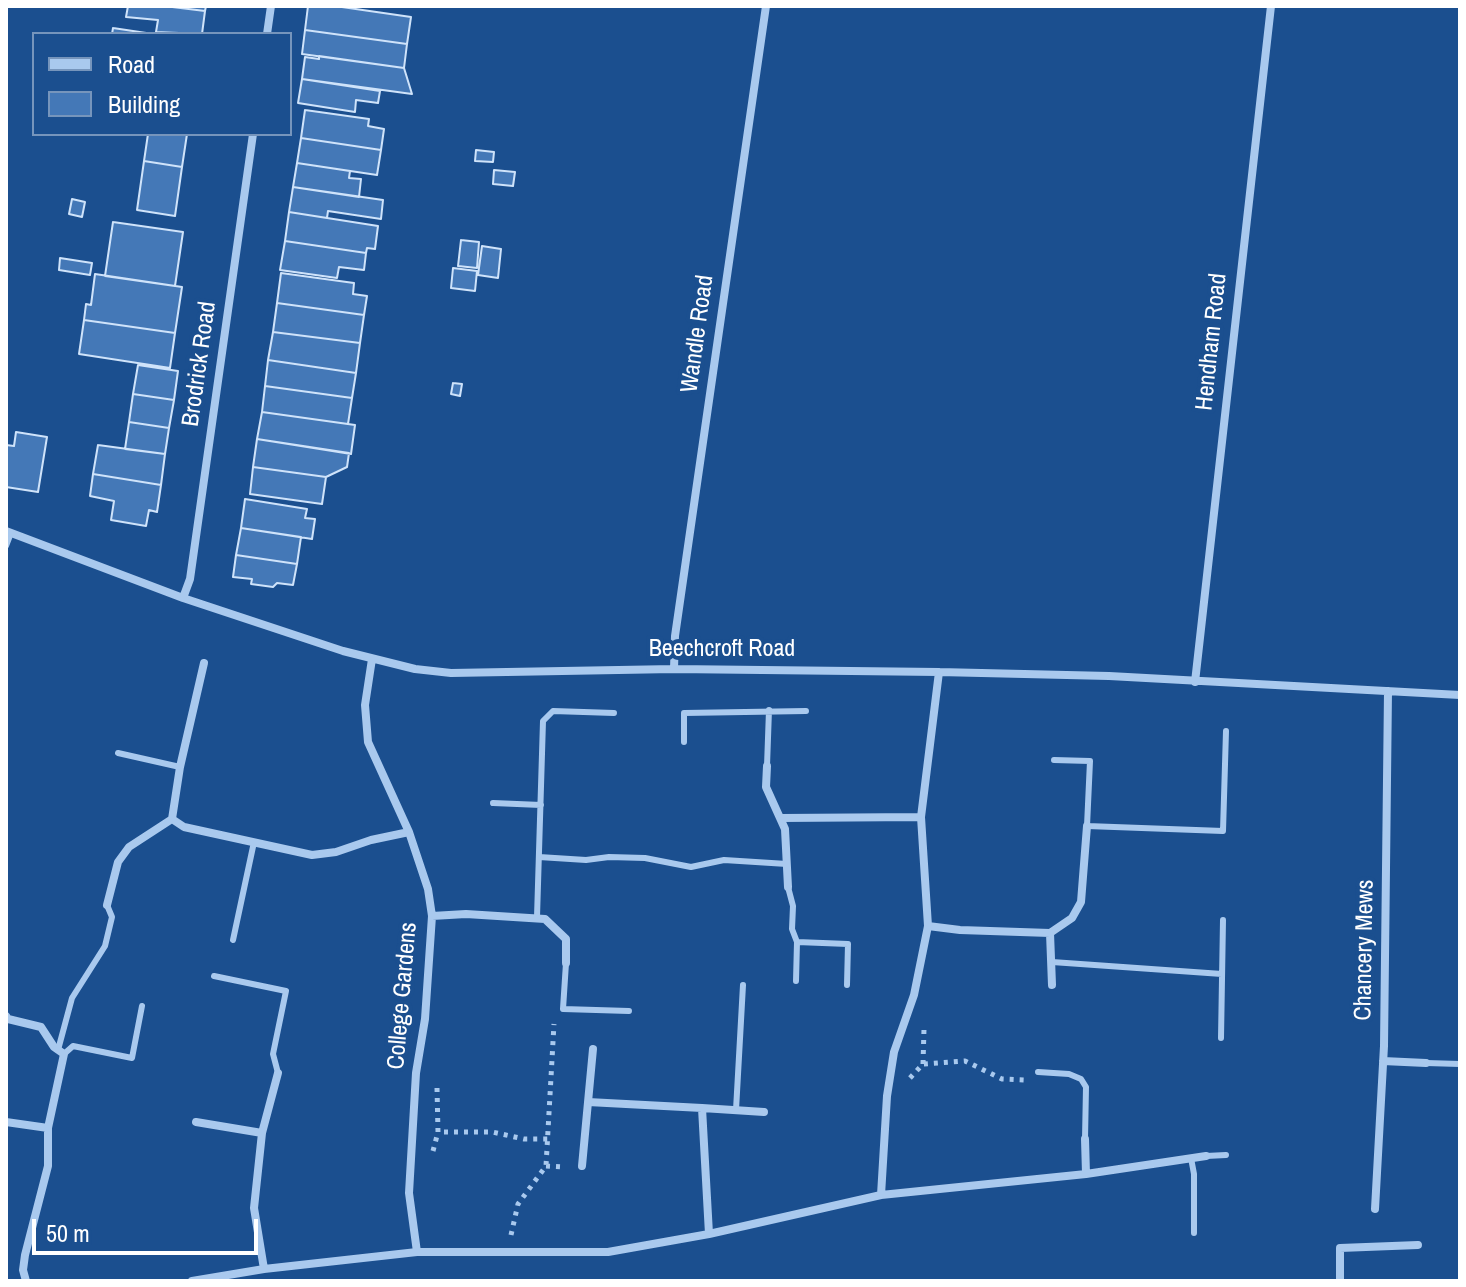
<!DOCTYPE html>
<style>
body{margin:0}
#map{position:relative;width:1466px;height:1287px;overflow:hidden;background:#1b4f8f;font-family:"Archivo Narrow",sans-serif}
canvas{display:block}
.frame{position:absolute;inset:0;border:8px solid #fff;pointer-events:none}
.legend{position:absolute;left:32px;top:32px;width:260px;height:104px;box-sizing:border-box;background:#1b4f8f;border:2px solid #7695bc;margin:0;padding:10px 14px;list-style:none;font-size:24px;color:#fff}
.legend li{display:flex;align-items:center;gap:16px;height:40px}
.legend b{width:40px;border:2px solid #7695bc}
.scale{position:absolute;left:32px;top:1219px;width:226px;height:36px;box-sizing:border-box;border:4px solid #fff;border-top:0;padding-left:10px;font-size:24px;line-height:28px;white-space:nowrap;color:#fff;-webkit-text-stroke:6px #1b4f8f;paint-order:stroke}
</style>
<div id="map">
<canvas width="1466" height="1287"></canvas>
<div class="frame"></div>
<ul class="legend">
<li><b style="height:10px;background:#a9c9ee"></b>Road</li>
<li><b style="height:22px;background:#4478b7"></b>Building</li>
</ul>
<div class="scale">50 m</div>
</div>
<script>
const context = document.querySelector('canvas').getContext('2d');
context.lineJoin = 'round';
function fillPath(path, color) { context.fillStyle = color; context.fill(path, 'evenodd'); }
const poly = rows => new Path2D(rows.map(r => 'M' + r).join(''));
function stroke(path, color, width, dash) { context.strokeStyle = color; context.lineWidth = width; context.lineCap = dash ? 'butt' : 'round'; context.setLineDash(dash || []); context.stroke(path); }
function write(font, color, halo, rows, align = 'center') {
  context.font = font + ' "Archivo Narrow",sans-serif'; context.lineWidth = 8; context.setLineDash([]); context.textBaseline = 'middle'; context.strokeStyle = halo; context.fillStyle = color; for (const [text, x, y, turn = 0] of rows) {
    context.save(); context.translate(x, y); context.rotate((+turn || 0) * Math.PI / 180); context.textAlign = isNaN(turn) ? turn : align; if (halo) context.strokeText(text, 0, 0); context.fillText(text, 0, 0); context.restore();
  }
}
const building = poly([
 [128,6,164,6,205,11,202,34,156,32,158,20,126,17,128,6],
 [164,6,206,6,205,11,164,6],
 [308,6,335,6,411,17,407,44,305,30,308,6],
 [113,28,153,34,112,34,113,28],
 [305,30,407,44,404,68,302,54,305,30],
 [319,56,404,68,412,94,302,79,305,57,319,59,319,56],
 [302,79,380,91,378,103,356,100,355,112,298,103,302,79],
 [305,110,369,119,368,126,384,129,381,150,301,138,305,110],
 [148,134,187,134,182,167,144,161,148,134],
 [301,138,381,150,377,175,297,163,301,138],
 [476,150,494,152,493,162,475,161,476,150],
 [144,161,182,167,175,216,137,210,144,161],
 [297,163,350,171,349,178,361,179,359,197,293,187,297,163],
 [494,170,515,172,513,186,493,184,494,170],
 [293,187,383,200,381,219,328,211,327,218,289,212,293,187],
 [72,199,85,202,82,217,69,214,72,199],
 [289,212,378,226,375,249,367,248,366,253,285,241,289,212],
 [113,222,183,232,175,286,105,276,113,222],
 [461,240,479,242,477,268,458,266,461,240],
 [285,241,366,253,364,270,339,267,337,278,280,270,285,241],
 [482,246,501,249,498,278,478,275,482,246],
 [60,258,92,263,90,275,59,270,60,258],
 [453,268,477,271,475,291,451,288,453,268],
 [281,273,354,283,353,294,367,296,364,315,277,303,281,273],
 [95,274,182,287,175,333,84,320,86,304,91,305,95,274],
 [277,303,364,315,360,343,273,332,277,303],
 [84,320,175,333,170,368,79,354,84,320],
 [273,332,360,343,356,373,268,360,273,332],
 [268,360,356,373,352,398,265,386,268,360],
 [138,365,178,371,174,400,133,394,138,365],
 [453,383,462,384,460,396,451,394,453,383],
 [265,386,352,398,348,424,262,412,265,386],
 [133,394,174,400,169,428,129,422,133,394],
 [262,412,355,425,351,454,257,439,262,412],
 [129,422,169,428,165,454,125,449,129,422],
 [16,432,47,437,38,492,6,487,6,445,14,446,16,432],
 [257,439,349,453,347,467,326,477,253,467,257,439],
 [98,445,165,454,161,485,93,474,98,445],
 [253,467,326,477,322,504,250,494,253,467],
 [93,474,161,485,157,512,149,510,146,526,111,520,114,501,90,496,93,474],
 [245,499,307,509,305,518,315,519,312,539,241,528,245,499],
 [241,528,301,537,297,564,236,555,241,528],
 [236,555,297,564,293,585,277,583,273,587,251,584,252,579,233,577,236,555]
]);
fillPath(building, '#4478b7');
stroke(building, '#cfe3fa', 2);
stroke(poly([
 [923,1064,924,1029],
 [910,1078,923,1064,965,1061,1002,1079,1026,1080],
 [437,1088,438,1132,492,1132,524,1139,548,1139],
 [433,1151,438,1132],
 [546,1166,565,1167],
 [511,1235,518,1204,546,1166,554,1024]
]), '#a9c9ee', 5, [4, 6]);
stroke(poly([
 [6,546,11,533],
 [684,742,684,713,806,711],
 [118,753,180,767],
 [1054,760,1090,761,1087,826,1223,831,1226,731],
 [767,766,769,710],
 [493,803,541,805],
 [539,857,586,860,609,857,645,858,691,867,724,860,787,864],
 [788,887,793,906,792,929,797,942,848,944,847,985],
 [537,917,543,721,553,711,614,713],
 [233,940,254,842],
 [1052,962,1222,974],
 [566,963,563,1009,629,1011],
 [214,976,286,991,273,1054,278,1073],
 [796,981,797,942],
 [1221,1038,1223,920],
 [58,1050,72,998,105,946,112,917,107,905],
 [64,1054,73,1046,132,1058,142,1006],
 [1426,1063,1460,1064],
 [1038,1072,1069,1074,1081,1079,1086,1087,1085,1139],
 [736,1110,743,985],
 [1206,1156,1226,1155],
 [1191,1158,1194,1174,1194,1233]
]), '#a9c9ee', 6);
stroke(poly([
 [267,34,271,6],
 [6,531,183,598,343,651,415,669,451,673,674,669,939,672,1109,676,1460,695],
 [183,598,190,579,253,134],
 [372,659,365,705,368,742,409,832,428,889,432,916,425,1019,416,1073,409,1193,417,1252,608,1252,709,1234,881,1195,887,1096,894,1052,914,995,928,926,921,817,939,672],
 [204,663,180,767,172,819,184,827,312,855,336,852,371,840,409,832],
 [674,669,675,636,766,6],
 [1195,682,1271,6],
 [767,766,766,787,785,829,788,887],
 [781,818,921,817],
 [107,905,118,862,129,847,172,819],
 [432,916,466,914,545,919,566,939,566,963],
 [928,926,960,930,1050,933,1072,918,1081,902,1087,826],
 [1050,933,1052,985],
 [6,1016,8,1019,41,1027,54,1047,64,1054,48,1128,48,1166,25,1255,23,1270,26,1281],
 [1383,1061,1426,1063],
 [588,1102,702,1108,709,1234],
 [702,1108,764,1112],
 [6,1122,48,1128],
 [196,1122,262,1133],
 [1085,1139,1086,1174],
 [582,1166,593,1049],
 [881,1195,1086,1174,1206,1156],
 [1375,1209,1384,1046,1388,691],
 [264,1269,254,1208,262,1133,278,1073],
 [192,1281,264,1269,417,1252],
 [1340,1281,1340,1248,1418,1245]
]), '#a9c9ee', 8);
write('24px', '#fff', '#1b4f8f', [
 ["Wandle Road",698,334,-82],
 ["Hendham Road",1212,342,-84],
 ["Brodrick Road",200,364,-82],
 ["Beechcroft Road",722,650],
 ["Chancery Mews",1365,950,-89],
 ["College Gardens",403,996,-85]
]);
</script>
